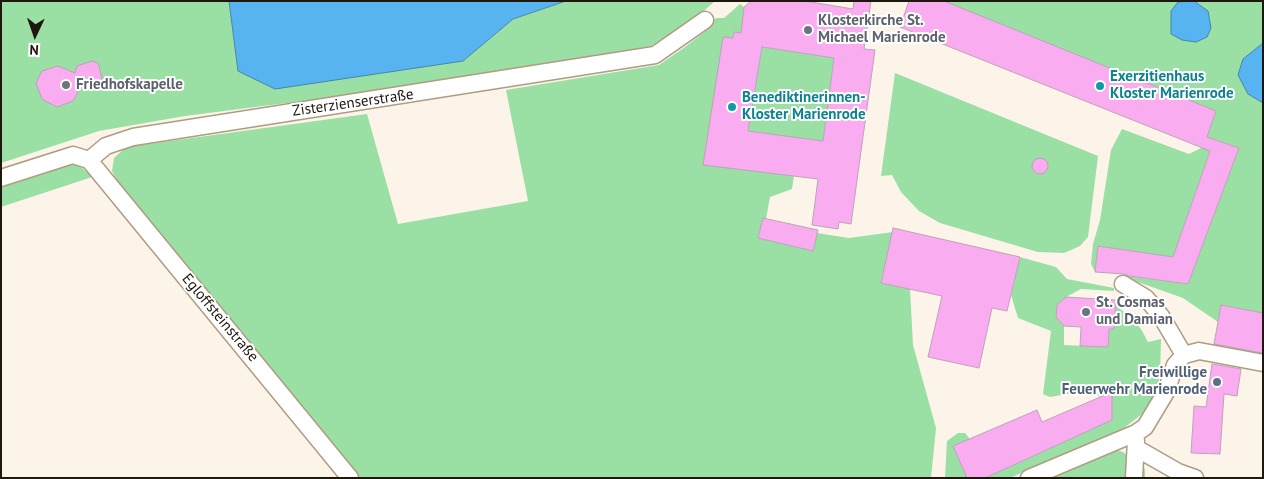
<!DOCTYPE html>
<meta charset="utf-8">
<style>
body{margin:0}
#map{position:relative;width:1264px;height:479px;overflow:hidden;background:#fcf4e9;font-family:"PT Sans",sans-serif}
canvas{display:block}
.frame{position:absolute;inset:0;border:2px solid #1e170e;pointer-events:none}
.north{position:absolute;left:10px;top:10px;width:50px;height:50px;-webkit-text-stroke:4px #fff;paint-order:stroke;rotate:183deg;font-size:14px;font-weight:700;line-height:20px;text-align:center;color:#1e170e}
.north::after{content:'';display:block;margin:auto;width:18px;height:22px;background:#1e170e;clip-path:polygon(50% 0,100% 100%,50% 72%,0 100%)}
</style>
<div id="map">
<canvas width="1264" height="479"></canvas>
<div class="frame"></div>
<div class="north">N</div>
</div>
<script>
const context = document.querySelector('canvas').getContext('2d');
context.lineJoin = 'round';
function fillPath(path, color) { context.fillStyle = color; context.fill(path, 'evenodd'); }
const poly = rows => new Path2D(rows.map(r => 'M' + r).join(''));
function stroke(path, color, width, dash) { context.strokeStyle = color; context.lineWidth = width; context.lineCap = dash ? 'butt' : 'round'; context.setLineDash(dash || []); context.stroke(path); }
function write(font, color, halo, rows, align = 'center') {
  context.font = font + ' "PT Sans",sans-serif'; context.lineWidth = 4; context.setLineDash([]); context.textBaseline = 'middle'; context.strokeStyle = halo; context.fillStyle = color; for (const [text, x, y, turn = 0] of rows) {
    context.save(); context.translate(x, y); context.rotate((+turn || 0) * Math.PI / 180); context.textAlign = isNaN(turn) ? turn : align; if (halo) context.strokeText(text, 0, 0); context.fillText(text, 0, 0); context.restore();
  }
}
fillPath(poly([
 [1,1,229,1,238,71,463,61,513,19,567,1,715,1,698,16,651,46,412,87,185,116,99,131,1,163],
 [944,1,1185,1,1178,2,1208,11,1194,1,1263,1,1263,43,1243,59,1248,94,1263,103,1263,313,1222,305,1218,322,1183,298,1118,275,1188,284,1239,148,1214,139,1173,257,1098,246,1095,272,1091,264,1093,244,1100,220,1111,150,1122,129,1189,154,1201,148,1207,137,1216,111],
 [740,4,744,7,743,18,747,26,749,35,734,32,704,164,794,176,792,189,770,197,766,219,763,218,758,238,813,251,817,233,849,238,893,232,881,282,910,289,913,345,936,428,931,478,359,478,118,182,112,171,114,158,126,147,367,114,398,224,528,201,506,90,659,65,685,47,708,29,711,27,711,22,716,18,724,18],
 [762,47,834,58,823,141,748,131],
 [895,73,1098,156,1088,237,1080,246,1064,253,1038,252,940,223,919,211,901,192,892,175,881,176],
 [65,164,79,165,92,177,1,207,1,186],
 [1020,257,1056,267,1067,279,1114,288,1114,291,1081,289,1066,297,1057,305,1056,317,1064,326,1064,345,1108,347,1109,329,1114,329,1116,306,1131,317,1141,329,1148,342,1161,339,1160,376,1155,394,1142,414,1124,428,1010,478,985,478,1112,420,1112,392,1100,397,1092,390,1050,397,1043,394,1051,331,1018,318,1011,295],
 [958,433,965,433,969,438,970,478,945,478,947,441],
 [1112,448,1123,452,1145,469,1145,478,1045,478]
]), '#9adfa3');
const water = poly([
 [229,1,566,1,513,19,463,61,275,89,238,71,229,1],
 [1194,1,1208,11,1211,28,1207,37,1196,42,1182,40,1171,34,1171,11,1178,2,1194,1],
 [1263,43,1263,103,1248,94,1238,75,1243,59,1263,43]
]);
fillPath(water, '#57b4f1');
stroke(water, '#4685ad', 1);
const building = poly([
 [751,1,805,1,853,9,854,1,871,1,864,49,875,50,851,224,839,222,838,229,812,225,818,179,703,165,723,37,733,38,734,32,741,33,744,7,751,1],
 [762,47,834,58,823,141,748,131,762,47],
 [909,1,944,1,1216,111,1207,137,1239,148,1188,284,1129,276,1124,274,1095,272,1098,246,1173,257,1210,151,900,27,909,1],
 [92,61,98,63,102,78,100,84,79,90,73,101,57,107,42,99,36,83,42,71,58,66,75,73,77,66,92,61],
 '1032 166a8 8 0 1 1 16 0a8 8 0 1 1-16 0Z',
 [763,218,818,230,813,251,758,238,763,218],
 [893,228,1020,257,1007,311,992,308,979,368,928,357,942,296,881,283,893,228],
 [1066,297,1116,300,1114,329,1109,329,1108,347,1080,346,1081,327,1064,326,1056,317,1057,305,1066,297],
 [1221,305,1263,313,1263,353,1214,344,1221,305],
 [1212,364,1241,369,1237,396,1224,394,1220,454,1191,453,1194,406,1206,407,1212,364],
 [1112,392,1112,420,985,478,967,478,953,446,1037,410,1042,422,1112,392]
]);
fillPath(building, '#f9acef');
stroke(building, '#bca3b8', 1);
const minor = poly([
 [89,160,106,146,133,137,655,55,705,20],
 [89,160,350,478],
 [1,178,73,155,89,160],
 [1123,284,1146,298,1161,316,1184,355],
 [1136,448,1178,472,1195,478],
 [1029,478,1136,433,1145,427,1166,392,1175,365,1184,355,1199,351,1263,363],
 [1134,478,1136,440]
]);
stroke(minor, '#af9c83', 19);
stroke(minor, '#fff', 16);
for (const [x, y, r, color] of [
 [808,30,5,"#6b7280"],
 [66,85,5,"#6b7280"],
 [1100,86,5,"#0f9aa8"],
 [732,107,5,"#0f9aa8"],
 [1086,312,5,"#6b7280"],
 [1217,382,5,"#5c6f8a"]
]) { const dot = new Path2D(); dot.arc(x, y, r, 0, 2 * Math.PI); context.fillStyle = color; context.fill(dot); stroke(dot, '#fff', 2); }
write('bold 15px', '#5b616d', '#fff', [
 ["Klosterkirche St.",818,21],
 ["Michael Marienrode",818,38],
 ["Friedhofskapelle",76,85],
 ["St. Cosmas",1096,303],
 ["und Damian",1096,320]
], 'left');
write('bold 15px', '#0d838f', '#fff', [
 ["Exerzitienhaus",1110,77],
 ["Kloster Marienrode",1110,94],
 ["Benediktinerinnen-",742,98],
 ["Kloster Marienrode",742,115]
], 'left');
write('15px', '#1e170e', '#fff', [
 ["Zisterzienserstraße",353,103,-8],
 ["Egloffsteinstraße",220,318,50]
]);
write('bold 15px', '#4e5e75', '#fff', [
 ["Freiwillige",1207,373],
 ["Feuerwehr Marienrode",1207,390]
], 'right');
</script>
